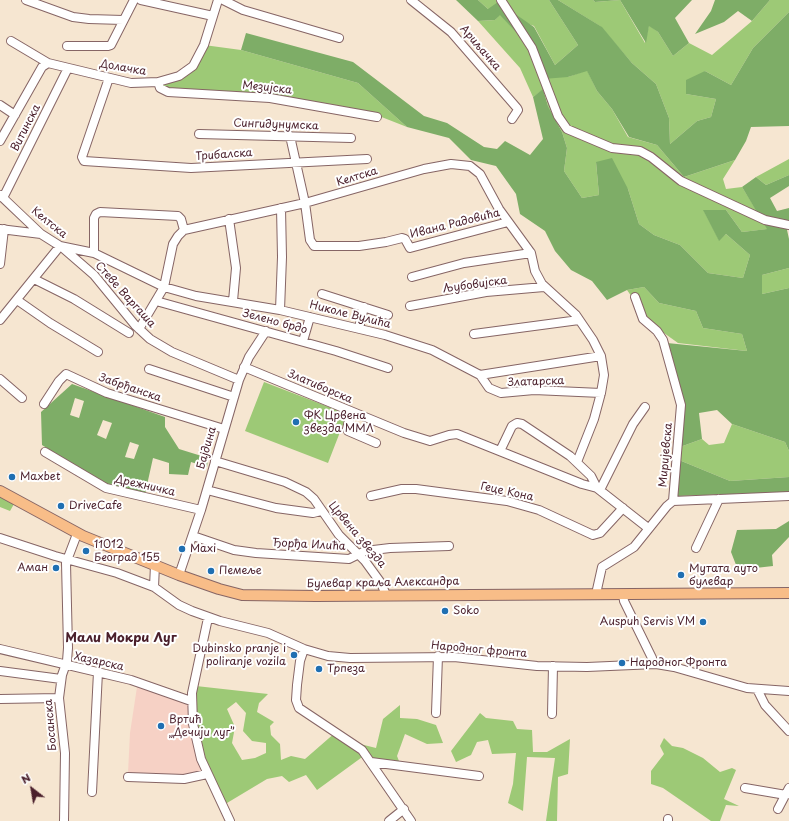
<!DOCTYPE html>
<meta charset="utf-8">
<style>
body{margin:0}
#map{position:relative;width:789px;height:821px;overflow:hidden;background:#f6e6d1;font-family:"Playpen Sans",sans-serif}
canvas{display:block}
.north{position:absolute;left:12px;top:769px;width:40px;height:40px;-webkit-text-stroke:3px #fff;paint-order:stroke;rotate:329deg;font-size:11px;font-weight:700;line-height:16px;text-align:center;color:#4a1f2b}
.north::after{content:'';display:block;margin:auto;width:14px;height:18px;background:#4a1f2b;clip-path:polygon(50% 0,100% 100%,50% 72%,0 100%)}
</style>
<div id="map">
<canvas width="789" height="821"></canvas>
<div class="north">N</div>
</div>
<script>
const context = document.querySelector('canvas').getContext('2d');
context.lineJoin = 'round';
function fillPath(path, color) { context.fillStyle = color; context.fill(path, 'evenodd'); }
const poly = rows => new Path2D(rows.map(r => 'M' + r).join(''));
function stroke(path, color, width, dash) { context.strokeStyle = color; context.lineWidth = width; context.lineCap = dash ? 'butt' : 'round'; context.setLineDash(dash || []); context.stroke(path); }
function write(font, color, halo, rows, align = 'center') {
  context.font = font + ' "Playpen Sans",sans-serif'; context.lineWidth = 4; context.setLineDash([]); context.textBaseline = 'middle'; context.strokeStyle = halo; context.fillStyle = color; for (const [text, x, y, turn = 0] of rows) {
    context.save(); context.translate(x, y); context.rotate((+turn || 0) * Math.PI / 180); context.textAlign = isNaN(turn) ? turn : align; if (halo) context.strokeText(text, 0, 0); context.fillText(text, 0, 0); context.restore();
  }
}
fillPath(poly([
 [137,687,189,704,204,773,190,776,128,773,130,733]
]), '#f6d1c5');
fillPath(poly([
 [478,0,549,0,578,45,555,65,534,26,488,9],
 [558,0,593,0,595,2,620,0,645,43,649,25,658,32,673,56,689,43,712,55,752,21,770,0,789,0,789,12,753,48,731,85,705,71,686,94,716,99,711,117,697,121,670,144,669,118,656,84,632,63,600,26],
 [500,14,525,42,568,77,587,70,597,91,612,109,628,137,657,145,684,177,735,160,723,179,726,189,742,187,768,229,742,232,726,210,704,211,719,240,726,234,750,255,743,278,708,273,680,245,654,235,639,224,628,189,596,162,599,195,582,198,564,171,567,148,562,132,548,106,544,89,533,97,520,68,478,21,495,20],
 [204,45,241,50,358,83,407,127,379,116,285,100,163,90,158,82,187,72],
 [789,159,789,175,766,185,756,177],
 [789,268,789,288,762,294,762,275],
 [644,287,659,303,696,311,703,328,742,334,747,351,678,343,650,323,627,290],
 [264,382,347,414,328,463,245,431],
 [732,424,785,442,789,451,789,477,730,481,679,460,680,447,702,439,709,445,724,443],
 [0,495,14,504,10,511,0,507],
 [196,686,268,694,259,703,257,712,274,722,270,726,271,735,280,744,281,760,291,756,305,759,336,732,352,742,376,748,383,719,400,705,400,718,417,719,436,725,443,743,427,744,405,734,397,756,401,766,371,762,365,755,317,790,306,775,289,782,282,776,267,779,227,803,223,802,205,761,197,722],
 [236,702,246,713,243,731,252,741,266,743,266,753,255,758,242,760,232,743,235,727,227,709],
 [480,713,486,718,513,721,517,729,532,730,533,752,547,752,570,739,568,774,558,777,557,821,546,821,555,758,527,757,523,811,508,803,513,784,516,753,492,754,488,740,477,742,471,755,456,762,451,751],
 [664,738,672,746,683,748,703,758,720,772,732,768,736,770,724,799,739,806,726,805,720,821,711,821,663,788,651,784,651,771,664,754,660,746]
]), '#9dc976');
fillPath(poly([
 [456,0,478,0,488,9,498,2,534,27,555,65,578,45,549,0,558,0,602,27,632,63,656,84,669,118,670,144,697,121,711,117,716,99,686,94,686,80,705,71,731,85,753,48,789,12,789,126,751,127,746,141,735,160,684,177,657,145,629,137,612,109,597,91,587,71,568,77,543,79,525,42,500,15,495,20,478,21],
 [593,0,692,0,675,18,689,43,673,56,658,32,649,26,646,43,620,0,595,2],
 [715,0,770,0,752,21,738,11,724,22,695,34,711,11],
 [246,33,353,62,424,116,447,123,484,147,497,149,505,141,530,155,543,139,533,97,543,89,548,106,562,132,567,148,564,171,582,198,599,195,596,162,612,158,628,189,639,224,654,235,680,245,708,273,743,278,750,255,726,234,719,241,703,210,726,210,742,232,767,229,742,187,756,177,766,185,789,175,789,186,770,198,777,211,789,208,789,223,787,230,789,239,789,268,762,275,762,294,789,288,789,451,785,442,732,424,717,410,699,413,702,439,680,447,684,417,667,343,747,351,742,334,703,328,696,311,659,303,644,287,627,290,607,300,592,281,571,270,555,251,545,231,520,214,516,194,496,166,471,160,449,138,407,127,358,83,241,50],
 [72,384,165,417,165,427,179,449,208,458,207,467,191,462,188,475,169,474,169,463,153,458,145,494,105,485,42,445,41,412],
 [75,398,84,401,79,418,70,415],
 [103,420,112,423,106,439,97,435],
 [130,442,139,445,134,459,125,457],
 [679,460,730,481,789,477,789,492,678,496],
 [789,521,789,537,772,555,773,566,738,570,731,552,737,530,776,529]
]), '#7ead67');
const minor = poly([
 [26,0,73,17,89,19,123,20],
 [141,0,213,16],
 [223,0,243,10,339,38],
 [411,0,451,32,517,108,518,110,512,119],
 [501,0,532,48,558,116,567,129,612,148,640,151,651,157,681,181,765,220,789,225],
 [11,41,48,63,131,83,158,82,179,76,193,66,204,45,218,0],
 [67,46,108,46,111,45,134,0],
 [109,78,82,157,84,161,191,168,367,159],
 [158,82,160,88,168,92,270,98,377,117],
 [0,105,15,115],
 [199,134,351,138],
 [290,136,305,203,310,240,314,246,359,246,386,242,402,238,405,239,410,248,508,222],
 [0,141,42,67,48,63],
 [0,195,41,234,60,246,94,253,164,287,196,296,280,310,385,335,432,350,480,375,601,356],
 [3,198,68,68],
 [229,219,236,268,233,301],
 [0,229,41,234],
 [64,249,94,275,135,325,150,339,172,352,239,380],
 [94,253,94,218,96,214,100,212,178,216,181,219,184,230],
 [0,264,4,229],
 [412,277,464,263,531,253],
 [34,279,74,299,129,333],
 [322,294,388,315],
 [17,300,50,323,98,352],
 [156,301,336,351,388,368],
 [410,306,486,292,544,287],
 [280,310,282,257,281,208],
 [0,320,60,246],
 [359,328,364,307],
 [139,329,164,287,173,244,178,236,184,230,305,203,424,169,451,164,470,166,480,174,499,209,531,253,535,271,542,284,576,315,593,340,601,356,604,375,601,393,594,419,577,462],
 [474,334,579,320],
 [303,341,310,317],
 [244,367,404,433,430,441,449,435,457,434,582,484,597,488],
 [149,369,234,397],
 [480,375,489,388,501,393,534,390,601,393],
 [0,379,22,398],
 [44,404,59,381,66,374,107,393,224,429],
 [351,412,347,429,348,431,376,443],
 [500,451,512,426,517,423,522,424,570,456,591,476,597,488,648,528],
 [45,452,106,488,201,510],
 [215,461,285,482,306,492,314,499,339,535,365,561,381,583,386,595],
 [207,490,276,508,313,513,321,511],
 [600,490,633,424,645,407],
 [371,496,402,489,416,489,507,501,539,510,593,535,600,533,623,508],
 [673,501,789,496],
 [193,536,234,550,256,553,349,559,365,551,390,548,449,546],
 [0,538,55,556,117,573,154,587,179,605,192,611,220,621,268,633,304,649,328,656,350,658,454,657,537,666,587,667,656,664,674,667,747,688,789,691],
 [696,548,719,499],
 [179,575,201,510,239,380,249,357,266,331],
 [154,587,155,565],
 [596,594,602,567,634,547,667,506,673,501,681,405,663,340,657,331,643,319,635,297],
 [623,594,624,601,652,658,653,664],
 [208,618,192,693,193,724,201,759,230,821],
 [0,649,131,680,191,701],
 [304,649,300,661,297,685,296,700,299,708,362,750,411,821],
 [0,671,61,679],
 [757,689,765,705,789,731],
 [0,699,59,698],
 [436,713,438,656],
 [552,714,553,666],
 [371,762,479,776],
 [128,777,184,779,207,774],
 [745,788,786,795],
 [92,792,98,672],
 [778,809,789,788],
 [64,821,65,753,59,698,62,675,67,661,68,648,66,563,77,534],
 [389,821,404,809],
 [668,821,668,819]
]);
const major = poly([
 [0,491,83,536,179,575,219,589,242,595,316,596,789,593]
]);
stroke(minor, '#866565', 10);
stroke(major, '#866565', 12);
stroke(minor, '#fff', 8);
stroke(major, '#f8bd88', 10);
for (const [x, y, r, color] of [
 [296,422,4,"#1f6fb2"],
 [12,477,4,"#1f6fb2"],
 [61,506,4,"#1f6fb2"],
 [182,549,4,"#1f6fb2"],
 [86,551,4,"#1f6fb2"],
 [56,568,4,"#1f6fb2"],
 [211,571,4,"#1f6fb2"],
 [681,575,4,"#1f6fb2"],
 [445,611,4,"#1f6fb2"],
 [703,622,4,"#1f6fb2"],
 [294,655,4,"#1f6fb2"],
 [622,663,4,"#1f6fb2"],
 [319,669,4,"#1f6fb2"],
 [161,726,4,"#1f6fb2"]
]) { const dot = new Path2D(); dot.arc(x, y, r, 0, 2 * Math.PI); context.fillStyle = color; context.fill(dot); stroke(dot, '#fff', 1.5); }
write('11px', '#4a1f2b', '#fff', [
 ["Ариљачка",480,48,49],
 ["Долачка",123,68,10],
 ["Мезијска",267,88,6],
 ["Сингидунумска",276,125,2],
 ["Витинска",26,128,-63],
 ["Трибалска",224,155,-4],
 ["Келтска",357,177,-17],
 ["Келтска",49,223,39],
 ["Ивана Радовића",455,224,-14],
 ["Љубовијска",475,285,-8],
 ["Стеве Варгаша",125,295,48],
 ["Николе Вулића",350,315,14],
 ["Зелено брдо",275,322,15],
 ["Златарска",536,382,-2],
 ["Златиборска",320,387,23],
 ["Забрђанска",130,388,19],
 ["Бајдина",207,448,-74],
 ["Миријевска",666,455,-85],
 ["Дрежничка",145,486,13],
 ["Геце Кона",507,492,12],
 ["Црвена звезда",357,535,50],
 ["Ђорђа Илића",309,545,3],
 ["Булевар краља Александра",383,583,-1],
 ["Народног фронта",479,650,5],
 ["Хазарска",99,662,13],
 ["Босанска",51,725,-95]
]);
write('11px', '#4a1f2b', '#fff', [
 ["ФК Црвена",304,416],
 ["звезда ММЛ",304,429],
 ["Maxbet",20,477],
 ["DriveCafe",69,506],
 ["11012",94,545],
 ["Београд 155",94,558],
 ["Maxi",190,549],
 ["Аман",48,568,"right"],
 ["Мутата ауто",689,569],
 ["булевар",689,582],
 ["Пемеље",219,571],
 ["Soko",453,611],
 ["Auspuh Servis VM",695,622,"right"],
 ["Dubinsko pranje i",286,649,"right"],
 ["poliranje vozila",286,662,"right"],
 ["Народног Фронта",630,663],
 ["Трпеза",327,669],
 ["Вртић",169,720],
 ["„Дечији луг”",169,733]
], 'left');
write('bold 13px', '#4a1f2b', '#fff', [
 ["Мали Мокри Луг",121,638]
]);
</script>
